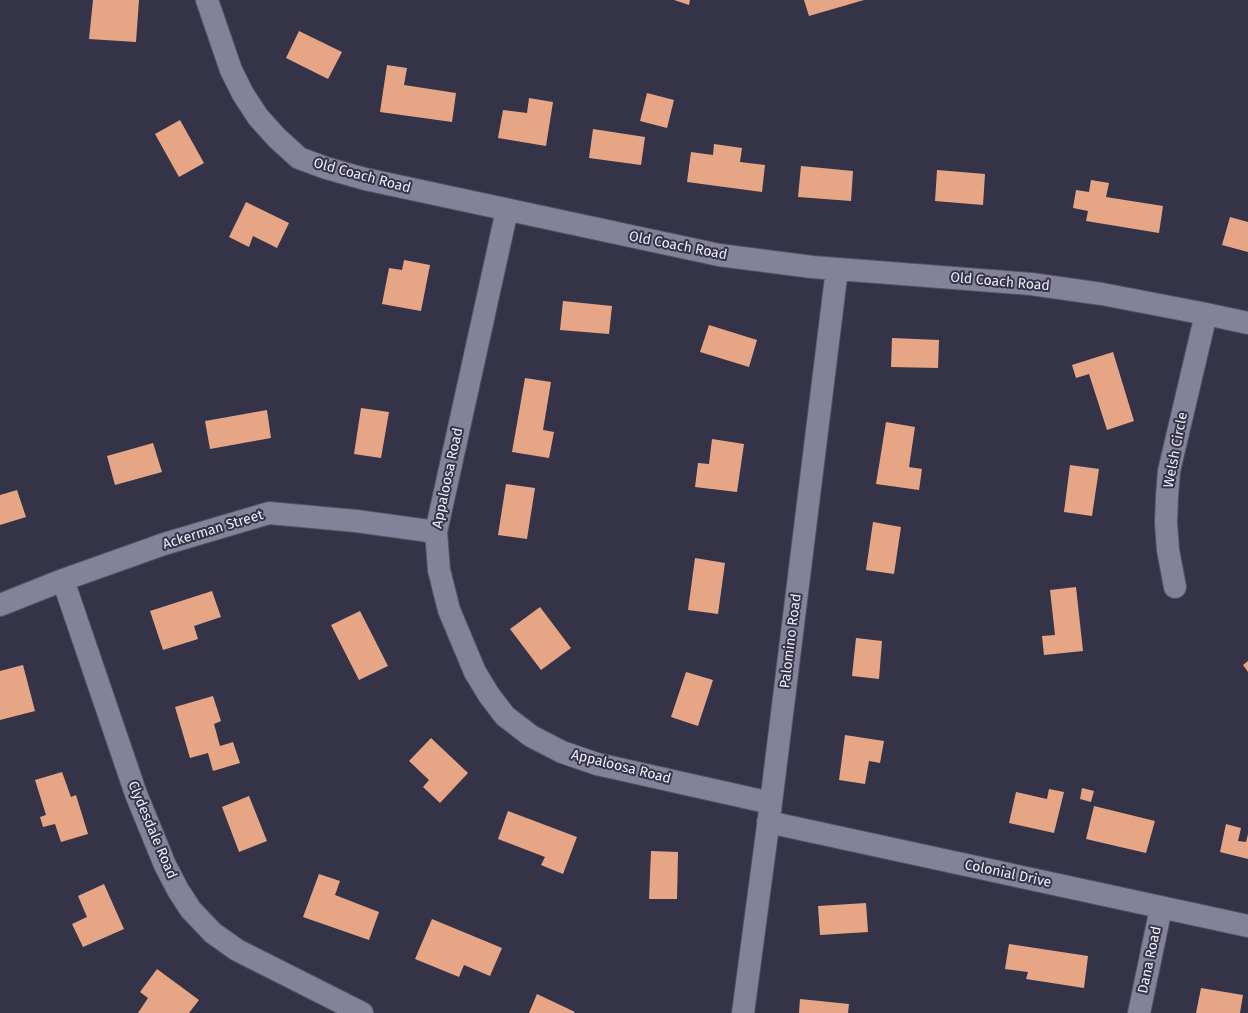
<!DOCTYPE html>
<style>
body{margin:0}
canvas{display:block;background:#353348}
</style>
<canvas width="1248" height="1013"></canvas>
<script>
const context = document.querySelector('canvas').getContext('2d');
context.lineJoin = 'round';
function fillPath(path, color) { context.fillStyle = color; context.fill(path, 'evenodd'); }
const poly = rows => new Path2D(rows.map(r => 'M' + r).join(''));
function stroke(path, color, width, dash) { context.strokeStyle = color; context.lineWidth = width; context.lineCap = dash ? 'butt' : 'round'; context.setLineDash(dash || []); context.stroke(path); }
function write(font, color, halo, rows, align = 'center') {
  context.font = font + ' "Fira Sans",sans-serif'; context.lineWidth = 4; context.setLineDash([]); context.textBaseline = 'middle'; context.strokeStyle = halo; context.fillStyle = color; for (const [text, x, y, turn = 0] of rows) {
    context.save(); context.translate(x, y); context.rotate((+turn || 0) * Math.PI / 180); context.textAlign = isNaN(turn) ? turn : align; if (halo) context.strokeText(text, 0, 0); context.fillText(text, 0, 0); context.restore();
  }
}
fillPath(poly([
 [93,0,139,0,136,42,89,39],
 [674,0,690,0,689,5],
 [804,0,864,0,809,16],
 [299,31,342,52,328,79,286,58],
 [387,65,407,68,404,85,456,93,452,122,380,112],
 [647,93,674,100,667,128,640,121],
 [529,98,553,102,546,146,498,138,503,110,527,113],
 [180,120,204,163,179,177,155,134],
 [593,129,645,137,641,165,589,158],
 [714,144,742,148,740,162,765,165,762,192,687,182,691,152,713,155],
 [801,166,853,171,851,201,798,197],
 [937,170,985,174,983,205,935,201],
 [1091,180,1109,183,1106,197,1163,206,1159,233,1086,221,1088,211,1073,208,1076,190,1089,192],
 [246,202,289,223,277,248,253,236,249,247,229,237],
 [1230,217,1248,222,1248,252,1222,245],
 [404,260,430,265,421,311,382,304,389,268,402,270],
 [563,301,612,306,609,334,560,330],
 [709,325,757,340,749,367,700,352],
 [892,338,939,340,938,368,891,367],
 [1113,352,1134,421,1107,430,1089,374,1076,378,1072,365],
 [525,378,551,382,543,430,554,432,549,458,512,452],
 [361,408,389,412,381,458,354,454],
 [267,410,271,438,210,449,205,421],
 [886,422,915,427,909,467,922,469,919,490,876,484],
 [712,439,744,444,737,492,695,487,698,463,709,464],
 [153,443,162,472,115,485,107,456],
 [1070,465,1099,469,1092,516,1064,512],
 [506,484,535,488,527,539,498,535],
 [17,490,26,517,0,525,0,495],
 [873,522,901,527,894,574,866,570],
 [695,558,725,563,718,614,688,610],
 [1076,587,1083,651,1044,655,1042,636,1055,635,1050,590],
 [212,591,221,617,194,626,198,639,163,650,150,611],
 [540,607,571,648,541,670,510,629],
 [360,611,388,666,359,680,331,625],
 [856,638,882,641,879,679,852,676],
 [1248,661,1248,672,1243,665],
 [23,665,35,711,0,720,0,671],
 [686,672,713,680,698,726,671,717],
 [213,696,221,721,214,724,220,746,233,742,240,763,213,771,208,753,190,758,175,707],
 [845,735,884,741,880,763,869,761,865,784,839,780],
 [431,738,468,773,440,803,423,787,429,780,409,761],
 [62,772,71,797,76,795,88,834,61,842,55,824,43,827,40,817,46,815,35,780],
 [1082,788,1094,791,1091,802,1080,799],
 [1049,789,1064,792,1054,833,1009,823,1016,792,1047,799],
 [249,796,267,841,239,852,222,807],
 [1094,806,1155,821,1146,853,1086,839],
 [508,811,577,837,563,874,541,865,545,857,498,839],
 [1226,824,1241,828,1238,841,1246,842,1248,834,1248,859,1220,852],
 [651,851,678,852,677,899,649,899],
 [319,874,340,881,335,895,379,912,369,940,303,917],
 [104,884,124,929,83,947,72,924,87,917,78,896],
 [866,903,868,932,820,935,818,906],
 [432,919,502,948,490,976,464,965,459,977,415,959],
 [1009,944,1088,956,1084,988,1026,979,1028,972,1005,969],
 [157,969,199,1000,189,1013,138,1013,148,998,140,992],
 [1201,988,1243,995,1240,1013,1196,1013],
 [537,994,575,1012,574,1013,529,1013],
 [800,999,849,1004,848,1013,799,1013]
]), '#e6a686');
const minor = poly([
 [207,0,231,70,243,94,258,117,277,138,299,158,326,168,365,179,719,255,812,267,1031,284,1102,294,1206,314,1248,323],
 [507,210,436,532,439,570,449,610,475,672,489,695,505,716,531,736,562,752,597,764,771,803],
 [63,580,136,794,165,865,178,890,191,910,213,933,237,950,362,1013],
 [1175,587,1168,550,1166,523,1167,496,1169,471,1206,314],
 [0,605,63,580,164,544,269,513,356,521,436,532],
 [768,822,1248,926],
 [743,1013,771,803,837,269],
 [1139,1013,1161,908]
]);
stroke(minor, '#535263', 24);
stroke(minor, '#84829a', 22);
write('14px', '#eeedfb', '#353348', [
 ["Old Coach Road",362,176,15],
 ["Old Coach Road",678,246,11],
 ["Old Coach Road",1000,282,5],
 ["Welsh Circle",1176,450,-79],
 ["Appaloosa Road",448,478,-78],
 ["Ackerman Street",213,530,-17],
 ["Palomino Road",791,641,-83],
 ["Appaloosa Road",621,767,14],
 ["Clydesdale Road",152,830,67],
 ["Colonial Drive",1008,874,12],
 ["Dana Road",1150,960,-78]
]);
</script>
